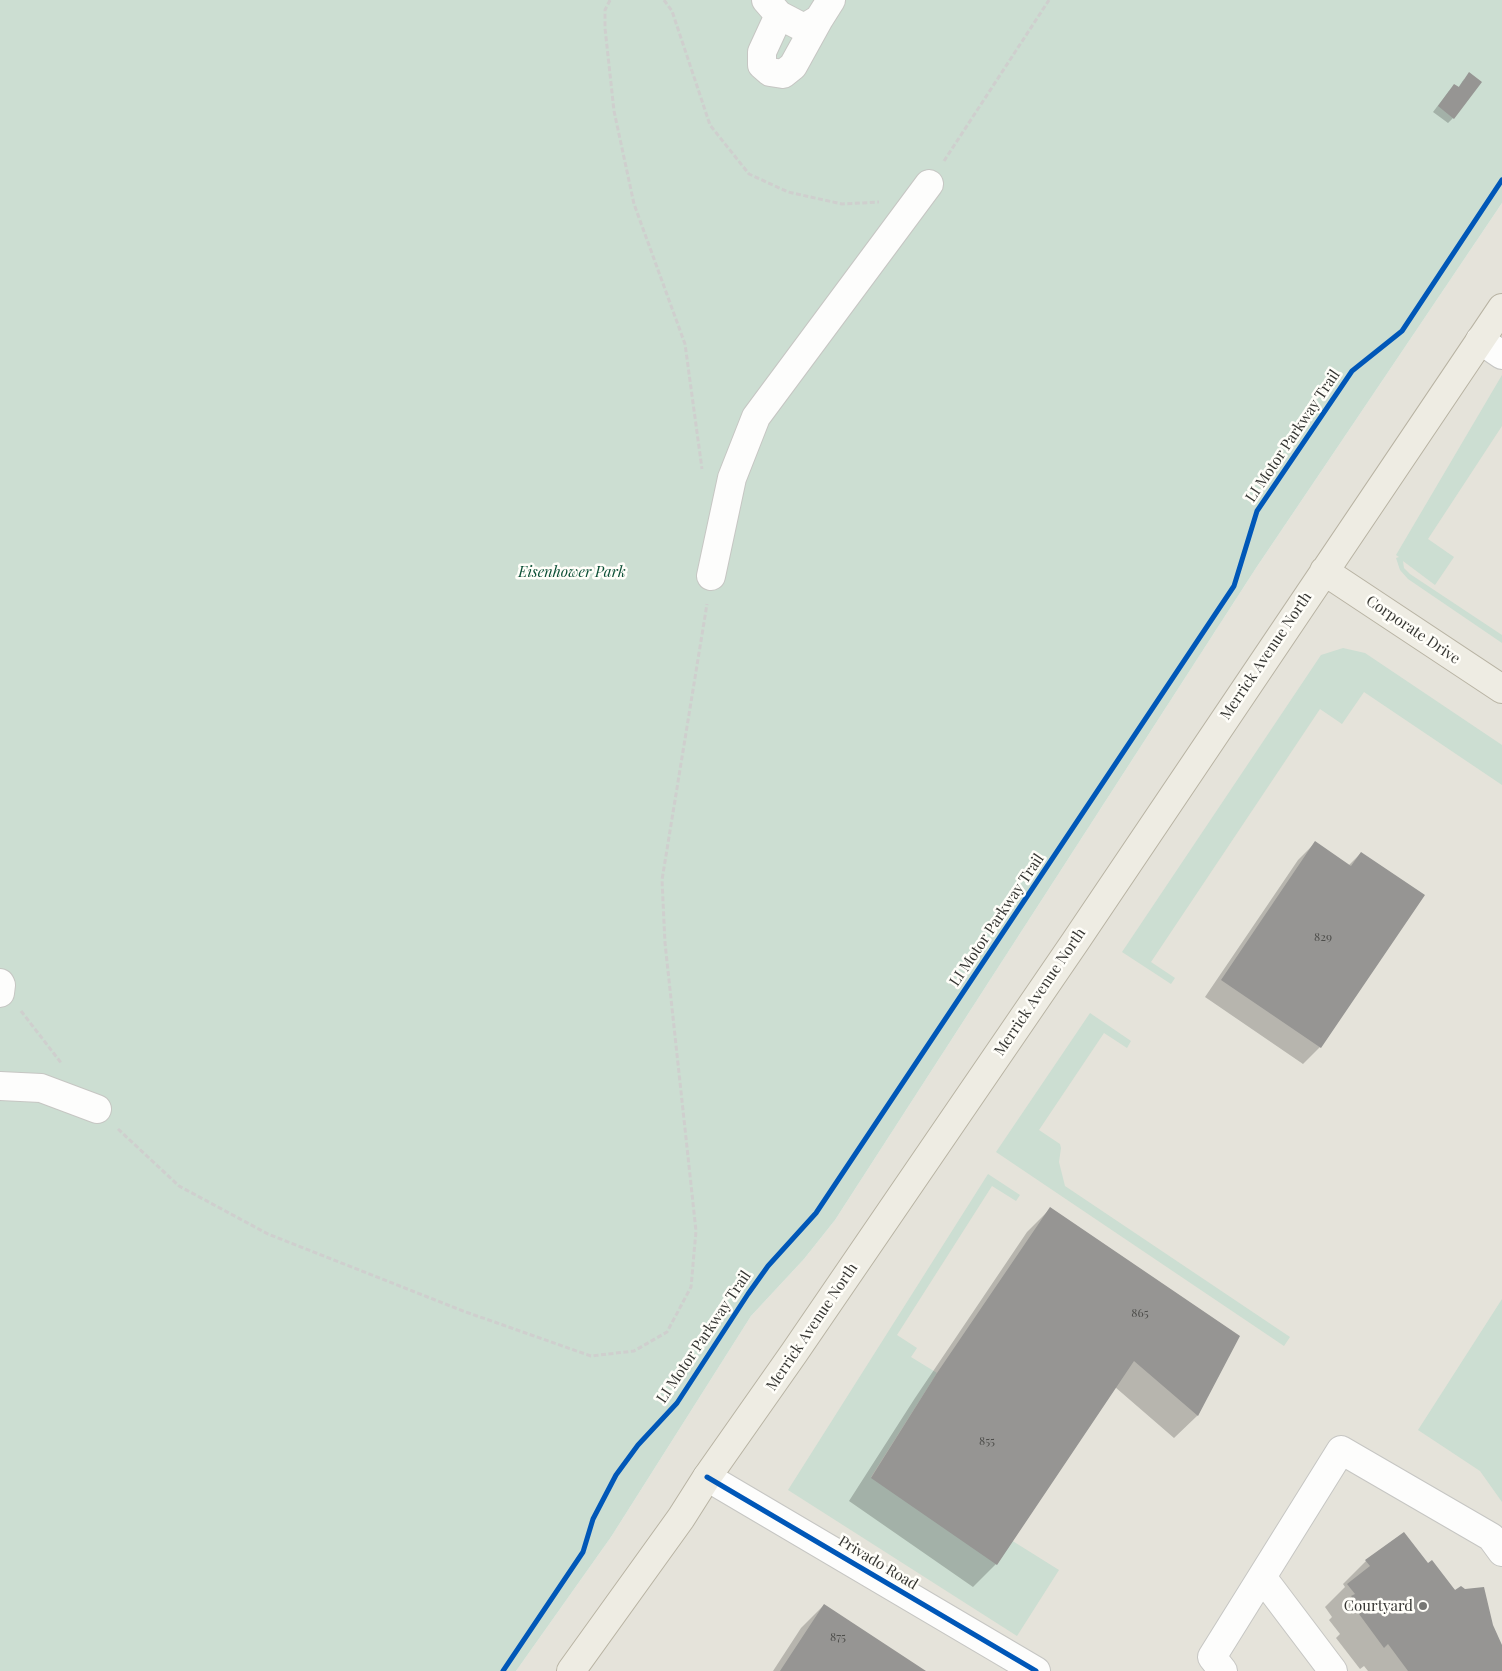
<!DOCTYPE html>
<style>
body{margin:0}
canvas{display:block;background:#f0f0ec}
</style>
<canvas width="1502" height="1671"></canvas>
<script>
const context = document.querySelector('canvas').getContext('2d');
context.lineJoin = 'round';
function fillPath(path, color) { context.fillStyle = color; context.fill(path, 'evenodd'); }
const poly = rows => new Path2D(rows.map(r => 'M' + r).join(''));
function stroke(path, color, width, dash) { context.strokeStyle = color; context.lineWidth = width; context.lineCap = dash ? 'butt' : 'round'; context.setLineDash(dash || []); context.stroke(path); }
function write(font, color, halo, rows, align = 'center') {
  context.font = font + ' "Playfair Display",serif'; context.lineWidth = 5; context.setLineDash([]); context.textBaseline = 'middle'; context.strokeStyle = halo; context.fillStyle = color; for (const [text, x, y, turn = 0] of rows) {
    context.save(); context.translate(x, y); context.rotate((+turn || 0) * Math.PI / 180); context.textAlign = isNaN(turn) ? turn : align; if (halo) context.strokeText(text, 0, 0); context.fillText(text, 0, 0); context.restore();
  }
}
fillPath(poly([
 [1502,203,1502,1671,516,1671,611,1537,751,1316,804,1259,835,1220,1256,568]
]), '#e5e3da');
fillPath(poly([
 [0,0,1502,0,1502,203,1256,568,835,1220,804,1259,751,1316,611,1537,516,1671,0,1671],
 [1502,375,1502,426,1428,539,1454,557,1435,585,1403,561,1404,568,1410,574,1502,635,1502,643,1408,579,1400,570,1396,558,1399,557,1396,555],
 [1343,648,1365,653,1502,745,1502,785,1364,692,1342,724,1320,709,1151,962,1175,978,1171,984,1122,952,1321,655],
 [1090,1013,1131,1041,1127,1048,1104,1033,1039,1130,1060,1144,1061,1148,1059,1162,1065,1186,1290,1337,1284,1346,996,1152],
 [988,1174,1020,1195,1016,1201,992,1186,897,1335,917,1348,911,1357,937,1373,871,1477,999,1559,1011,1540,1059,1570,1017,1636,788,1490],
 [1502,1299,1502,1502,1480,1471,1418,1430]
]), '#ccded2');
fillPath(poly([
 [1464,79,1453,118,1448,123,1433,112,1449,91,1458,88],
 [1315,843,1348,866,1361,853,1320,1047,1303,1064,1205,997,1298,860],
 [1050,1209,1238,1336,1197,1416,1174,1438,1115,1387,996,1564,973,1587,849,1501,915,1398,1027,1232],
 [1404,1534,1428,1564,1492,1626,1502,1647,1502,1671,1368,1671,1364,1666,1360,1669,1336,1638,1340,1634,1329,1620,1332,1617,1325,1607,1345,1587,1343,1584,1366,1561],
 [824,1605,924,1671,773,1671,801,1628]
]), '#0003');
fillPath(poly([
 [1469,72,1482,82,1454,119,1438,106,1454,84,1459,87],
 [1315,841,1351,866,1361,852,1425,895,1321,1048,1221,980],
 [1050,1207,1240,1336,1198,1416,1134,1361,997,1565,871,1478,937,1373],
 [1404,1532,1428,1563,1432,1560,1455,1590,1461,1586,1465,1589,1484,1587,1493,1625,1502,1645,1502,1671,1408,1671,1388,1644,1384,1648,1359,1614,1363,1611,1351,1596,1355,1594,1347,1584,1370,1566,1365,1560],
 [824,1604,926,1671,780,1671]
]), '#969593');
const minor = poly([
 [766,0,779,15,804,28,819,19,831,0],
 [779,15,762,52,762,65,770,72,783,74,793,66,819,19],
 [1480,340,1502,355],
 [711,576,732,478,756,417,929,184],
 [0,983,1,985,0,993],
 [0,1086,41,1088,97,1109],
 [707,1477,1036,1671],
 [1262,1577,1333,1671],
 [1223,1671,1212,1657,1341,1450,1491,1537,1502,1552]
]);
const major = poly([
 [1324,571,1502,689],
 [571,1671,681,1518,707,1477,794,1353,1075,942,1502,308]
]);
stroke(minor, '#c6c6c3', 30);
stroke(major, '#b8b3a3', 30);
stroke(poly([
 [610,0,605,10,605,28,614,111,634,204,685,344,702,469],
 [664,0,672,11,710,125,749,174,788,192,842,204,879,202],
 [944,161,1049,0],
 [21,1011,62,1064],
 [118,1129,179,1186,268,1234,463,1311,591,1356,634,1351,667,1332,691,1287,696,1231,665,943,662,880,707,604]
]), '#cfcfce', 3, [5, 2.5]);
stroke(minor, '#fdfdfc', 28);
stroke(major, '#eeece3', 28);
stroke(poly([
 [707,1477,1036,1671],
 [503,1671,583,1552,593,1519,616,1475,638,1445,677,1403,748,1294,768,1266,816,1213,1234,586,1257,511,1352,371,1402,331,1502,180]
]), '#0057b8', 5);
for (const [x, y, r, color] of [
 [1423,1606,5,"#777774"]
]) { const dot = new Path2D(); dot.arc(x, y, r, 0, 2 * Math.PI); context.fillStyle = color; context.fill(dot); stroke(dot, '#fffef9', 2); }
write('12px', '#4e4e4b', null, [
 ["829",1323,937],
 ["865",1140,1313],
 ["855",987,1441],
 ["875",838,1637]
]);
write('15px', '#363633', '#fffef9', [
 ["LI Motor Parkway Trail",1293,436,-56],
 ["Corporate Drive",1413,630,34],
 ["Merrick Avenue North",1266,656,-56],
 ["LI Motor Parkway Trail",997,920,-56],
 ["Merrick Avenue North",1040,992,-56],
 ["Merrick Avenue North",812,1327,-56],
 ["LI Motor Parkway Trail",704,1337,-56],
 ["Privado Road",878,1563,31]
]);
write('italic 15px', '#0b4f35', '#fffef9', [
 ["Eisenhower Park",572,572]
]);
write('15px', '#363633', '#fffef9', [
 ["Courtyard",1413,1606]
], 'right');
</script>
